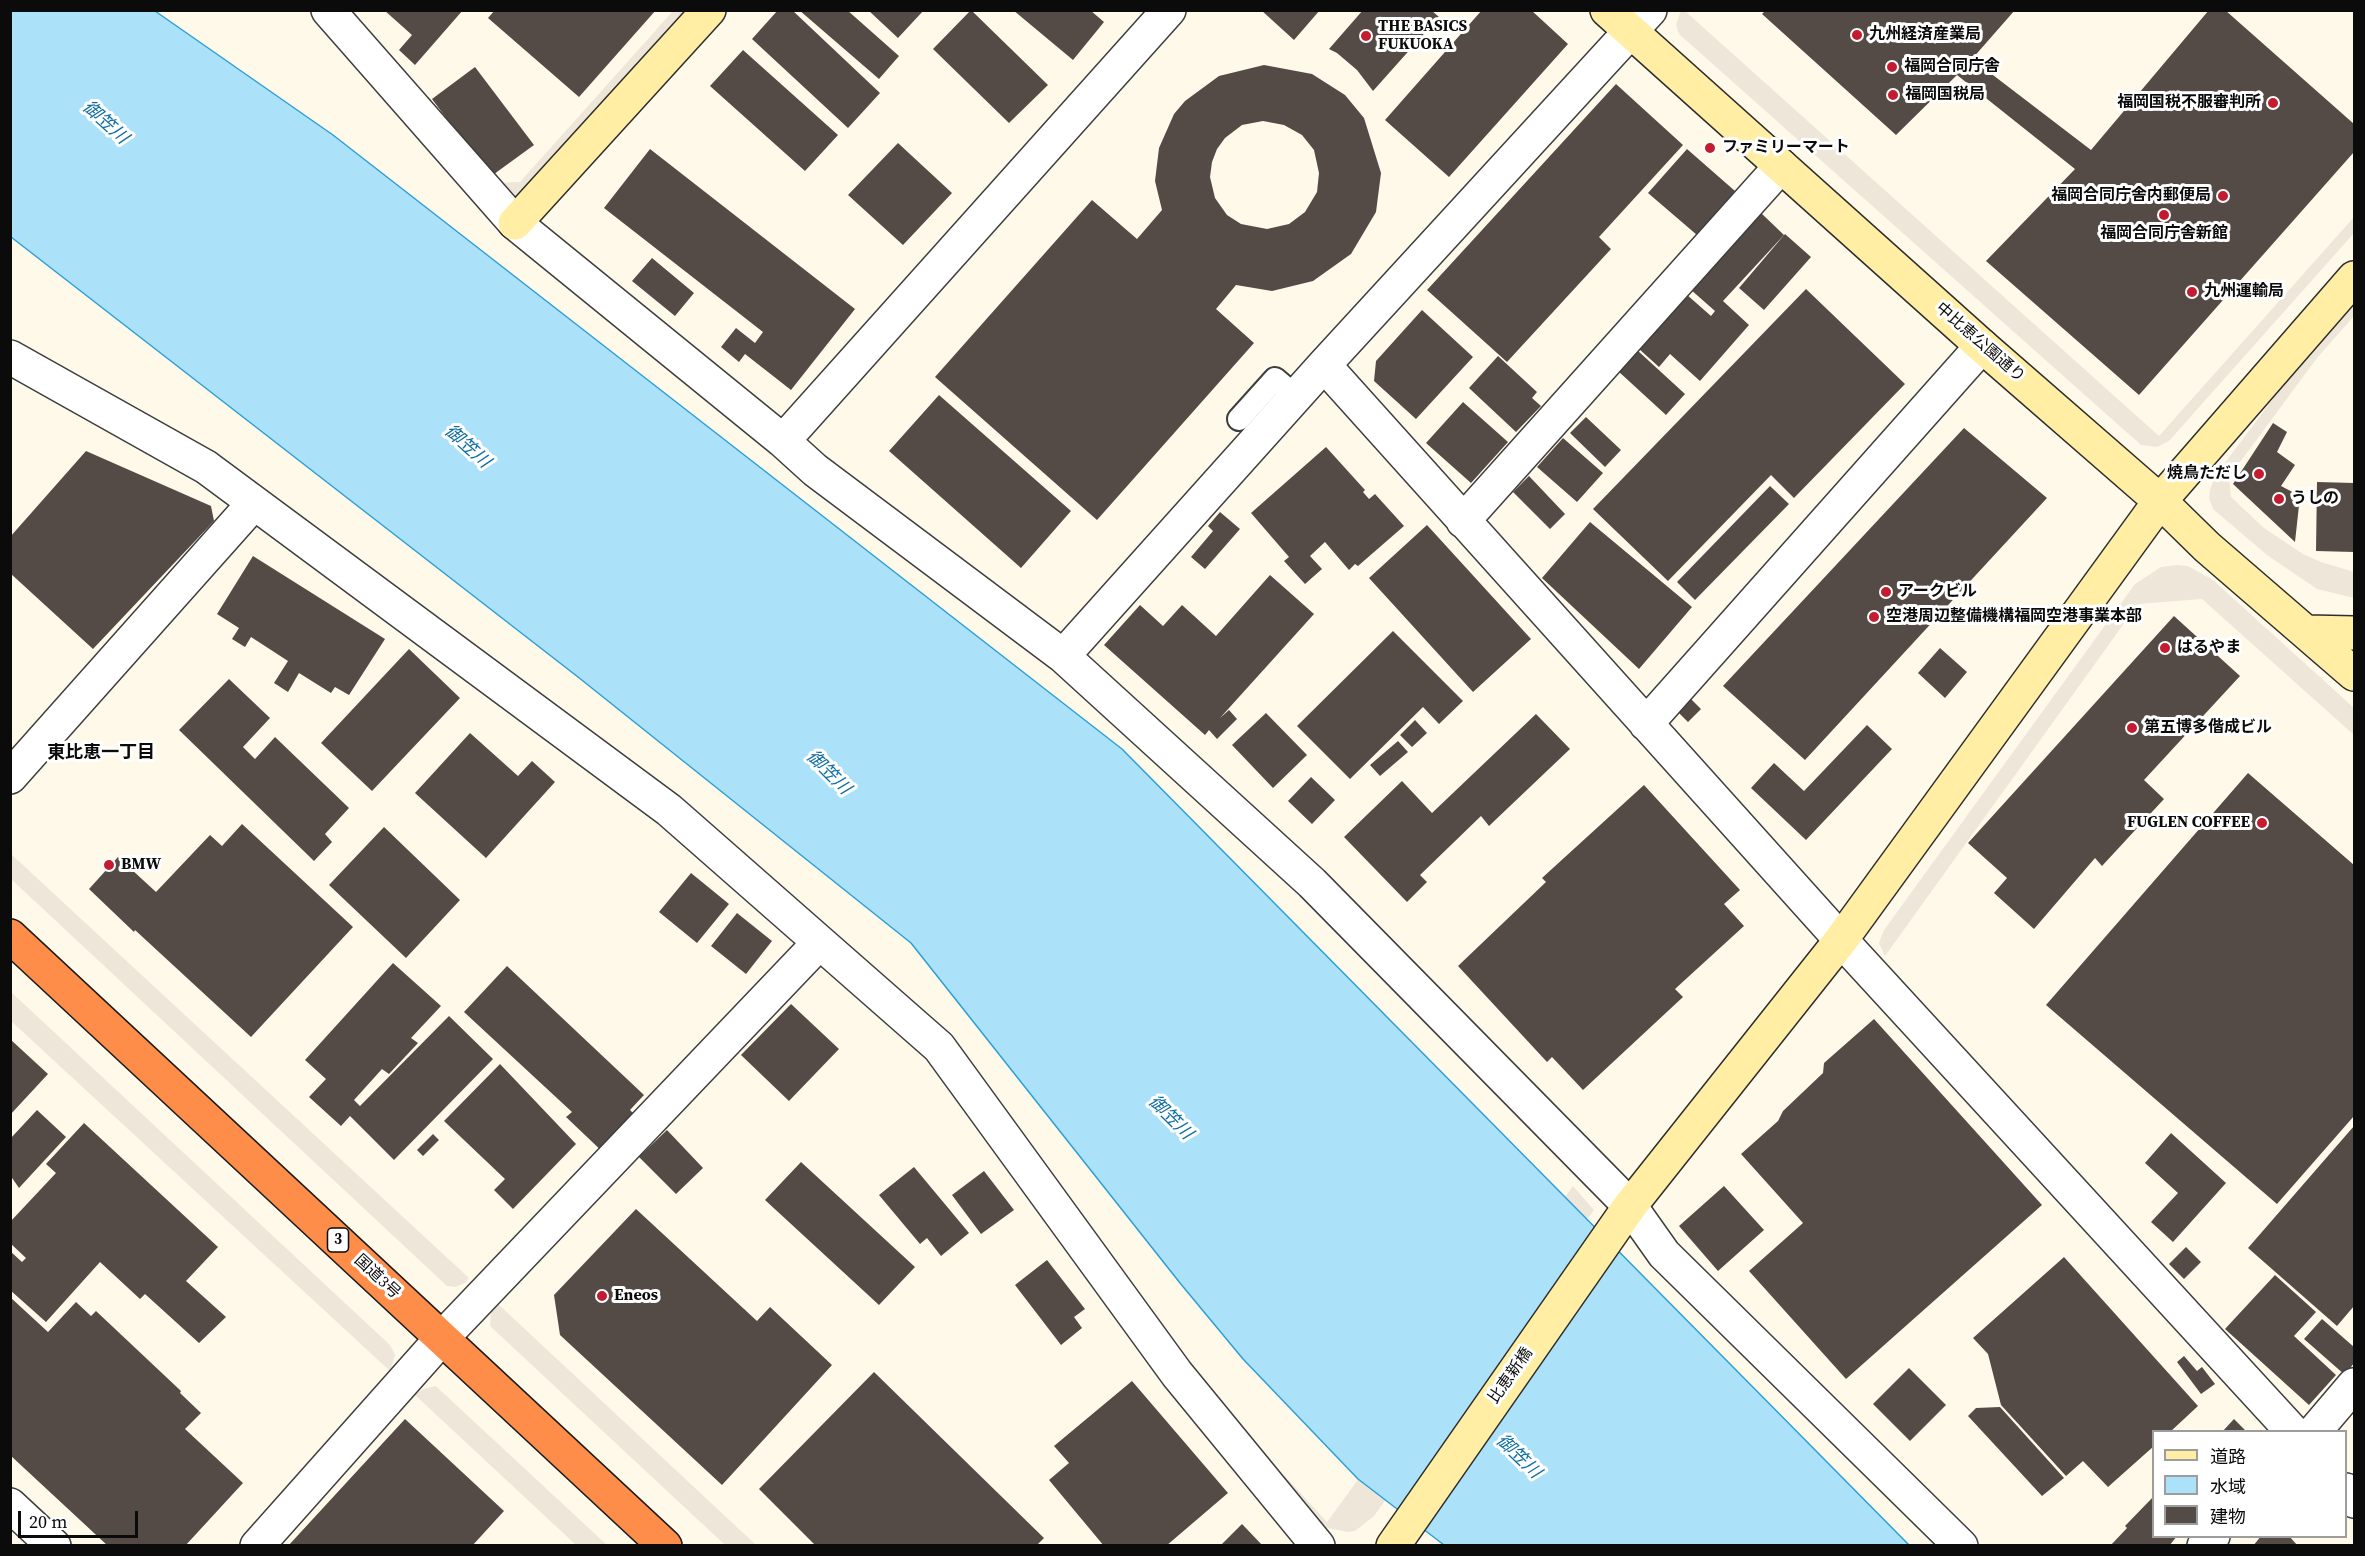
<!DOCTYPE html>
<meta charset="utf-8">
<style>
body{margin:0}
#map{position:relative;width:2365px;height:1556px;overflow:hidden;background:#fff9e9;font-family:"Source Serif 4","Noto Sans JP",serif}
canvas{display:block}
.frame{position:absolute;inset:0;border:12px solid #0b0b0b;pointer-events:none}
.legend{position:absolute;left:2152px;top:1430px;width:195px;height:108px;box-sizing:border-box;background:#fff;border:2px solid #9d9d9d;margin:0;padding:8px 10px;list-style:none;font-size:18px;color:#0b0b0b}
.legend li{display:flex;align-items:center;gap:12px;height:30px}
.legend b{width:30px;border:2px solid #9d9d9d}
.scale{position:absolute;left:18px;top:1511px;width:120px;height:27px;box-sizing:border-box;border:3px solid #0b0b0b;border-top:0;padding-left:8px;font-size:18px;line-height:21px;white-space:nowrap;color:#0b0b0b;-webkit-text-stroke:4px #fff;paint-order:stroke}
</style>
<div id="map">
<canvas width="2365" height="1556"></canvas>
<div class="frame"></div>
<ul class="legend">
<li><b style="height:8px;background:#ffeea4"></b>道路</li>
<li><b style="height:16px;background:#abe2fa"></b>水域</li>
<li><b style="height:16px;background:#544b47"></b>建物</li>
</ul>
<div class="scale">20 m</div>
</div>
<script>
const context = document.querySelector('canvas').getContext('2d');
context.lineJoin = 'round';
function fillPath(path, color) { context.fillStyle = color; context.fill(path, 'evenodd'); }
const poly = rows => new Path2D(rows.map(r => 'M' + r).join(''));
function stroke(path, color, width, dash) { context.strokeStyle = color; context.lineWidth = width; context.lineCap = dash ? 'butt' : 'round'; context.setLineDash(dash || []); context.stroke(path); }
function write(font, color, halo, rows, align = 'center') {
  context.font = font + ' "Source Serif 4","Noto Sans JP",serif'; context.lineWidth = 6; context.setLineDash([]); context.textBaseline = 'middle'; context.strokeStyle = halo; context.fillStyle = color; for (const [text, x, y, turn = 0] of rows) {
    context.save(); context.translate(x, y); context.rotate((+turn || 0) * Math.PI / 180); context.textAlign = isNaN(turn) ? turn : align; if (halo) context.strokeText(text, 0, 0); context.fillText(text, 0, 0); context.restore();
  }
}
fillPath(poly([
 [1681,10,1685,11,2159,436,2354,217,2354,233,2169,441,2157,447,2141,445,1679,34,1676,25],
 [673,11,690,11,522,196,515,198,495,183,520,182],
 [2354,300,2354,316,2317,358,2229,477,2231,497,2264,528,2303,554,2321,562,2354,572,2354,598,2317,589,2267,555,2213,509,2209,498,2210,490,2215,476,2308,352],
 [2177,565,2188,566,2213,580,2354,708,2354,735,2202,599,2138,604,1885,956,1879,943,1884,930,2135,584,2161,567],
 [11,854,469,1278,465,1283,455,1287,447,1286,11,879],
 [10,991,390,1345,395,1355,390,1371,11,1021],
 [1573,1186,1594,1210,1374,1516,1355,1531,1348,1532,1323,1527,1283,1478,1284,1475,1327,1522],
 [497,1303,756,1545,725,1545,490,1326,491,1312],
 [436,1386,440,1390,607,1545,576,1545,415,1395,423,1389]
]), '#eee7d9');
const water = poly([
 [10,11,155,11,333,135,1122,749,1909,1545,1444,1545,1358,1479,1243,1359,1180,1283,911,943,578,677,11,237,10,11]
]);
fillPath(water, '#abe2fa');
stroke(water, '#2d9fd5', 1.5);
fillPath(poly([
 [384,10,463,10,415,65,399,50,412,35],
 [495,10,656,10,579,97,488,18],
 [778,10,792,10,880,93,848,128,752,39],
 [799,10,847,10,899,56,879,79],
 [868,10,924,10,898,38],
 [971,10,1048,85,1009,123,933,49],
 [1013,10,1090,10,1104,22,1073,60],
 [1261,10,1320,10,1294,40],
 [1363,10,1431,10,1439,17,1373,91,1357,70,1337,53,1329,49],
 [1482,10,1531,10,1568,44,1449,177,1385,120],
 [1766,10,2015,10,1972,59,2091,150,2209,10,2225,10,2354,124,2354,152,2139,395,1986,261,2075,169,1957,75,1896,135,1762,14],
 [743,50,838,135,805,171,710,86],
 [1264,65,1312,74,1345,95,1364,118,1381,173,1376,212,1351,254,1313,281,1272,291,1236,285,1216,309,1254,343,1097,520,935,377,1092,200,1137,239,1162,210,1155,181,1159,148,1174,114,1185,101,1219,76],
 [1263,121,1284,125,1302,135,1314,150,1319,173,1317,192,1305,212,1289,224,1267,229,1241,224,1227,215,1215,198,1210,177,1212,162,1217,149,1225,138,1242,125],
 [475,67,534,145,490,177,432,99],
 [1616,84,1683,145,1599,237,1611,249,1507,362,1427,290],
 [898,143,952,193,903,245,848,195],
 [650,149,855,309,791,390,745,354,739,362,721,347,736,328,755,343,763,332,604,208],
 [1687,149,1735,191,1697,235,1648,193],
 [1760,212,1784,235,1723,301,1749,325,1700,381,1670,354,1659,367,1638,348,1686,294,1711,316,1715,311,1690,289],
 [1785,234,1811,257,1764,310,1739,288],
 [652,258,694,293,675,316,632,281],
 [1806,289,1905,384,1794,498,1771,475,1668,581,1593,509],
 [1422,310,1473,357,1416,419,1374,381,1376,361],
 [1637,350,1685,394,1666,415,1618,371],
 [1498,356,1537,392,1532,398,1541,406,1516,432,1469,388],
 [939,395,1071,511,1021,568,889,451],
 [1463,402,1508,442,1471,483,1426,443],
 [1586,417,1621,450,1605,467,1570,433],
 [2273,423,2287,432,2277,452,2295,465,2281,486,2300,496,2295,542,2233,484],
 [1964,428,2047,498,1805,760,1723,686],
 [1563,438,1603,473,1577,502,1537,467],
 [1326,447,1365,490,1363,492,1369,499,1375,494,1404,526,1358,566,1355,564,1349,570,1325,542,1310,556,1322,569,1305,584,1284,561,1289,557,1251,513],
 [86,451,211,506,214,521,93,649,10,573,10,537],
 [1529,476,1565,514,1550,529,1513,492],
 [2317,482,2354,483,2354,552,2316,551],
 [1770,486,1789,504,1695,600,1677,582],
 [1220,512,1240,529,1205,569,1191,557,1213,531,1208,526],
 [1590,522,1692,607,1639,669,1542,578],
 [1427,525,1531,639,1473,692,1369,578],
 [253,556,385,639,349,695,335,687,331,693,299,673,288,692,274,683,288,661,251,637,245,647,232,639,239,628,217,614],
 [1270,575,1314,614,1220,718,1229,710,1237,719,1217,739,1209,730,1205,735,1104,645,1140,605,1163,626,1182,605,1216,636],
 [2174,616,2240,676,2144,780,2164,799,2102,866,2095,858,2034,929,1994,893,2007,878,1968,843],
 [1393,631,1463,701,1439,724,1423,707,1350,779,1297,726],
 [1940,648,1967,672,1945,698,1918,673],
 [409,649,460,698,372,791,321,743],
 [229,679,270,718,243,747,255,759,275,737,349,808,325,834,332,842,314,861,179,730],
 [1688,696,1701,709,1688,722,1675,709],
 [1266,713,1307,755,1273,788,1232,745],
 [1536,714,1570,749,1489,826,1481,816,1420,875,1427,882,1407,902,1344,837,1402,781,1432,813],
 [1415,720,1427,733,1412,747,1400,735],
 [1867,725,1892,749,1806,840,1751,788,1774,763,1804,791],
 [470,733,518,776,532,761,555,782,486,858,415,793],
 [1398,741,1408,752,1380,776,1370,765],
 [2248,773,2354,865,2354,1116,2277,1204,2046,1005],
 [1311,777,1335,800,1312,824,1288,801],
 [1644,785,1740,890,1724,904,1744,926,1675,989,1683,997,1583,1090,1552,1057,1547,1062,1458,966,1546,882,1542,878],
 [242,824,353,927,251,1037,135,930,134,932,89,889,118,857,156,892,210,835,222,846],
 [384,827,460,900,406,958,329,885],
 [691,873,729,904,697,943,659,912],
 [737,913,772,941,746,974,711,946],
 [393,963,441,1006,411,1038,418,1043,389,1074,382,1069,354,1100,360,1106,449,1016,493,1059,394,1160,350,1116,341,1126,309,1097,326,1079,305,1060],
 [507,966,644,1095,630,1110,637,1117,607,1156,566,1117,572,1112,464,1012],
 [791,1004,839,1049,789,1101,741,1055],
 [1874,1019,2042,1205,1846,1379,1749,1271,1803,1223,1741,1154,1778,1121,1783,1111,1823,1073,1824,1063],
 [10,1039,48,1074,10,1115],
 [500,1064,576,1144,513,1209,494,1190,505,1179,444,1121],
 [37,1110,66,1137,19,1188,10,1175,10,1139],
 [84,1123,218,1247,186,1281,226,1317,199,1343,145,1294,140,1299,100,1262,46,1322,10,1290,10,1251,22,1262,26,1258,10,1243,10,1222,56,1173,46,1164],
 [2354,1126,2354,1306,2337,1326,2248,1248],
 [667,1130,703,1168,676,1194,639,1157],
 [2171,1133,2226,1183,2173,1242,2151,1222,2178,1193,2145,1163],
 [433,1134,439,1140,423,1156,417,1150],
 [801,1162,915,1267,879,1305,765,1200],
 [914,1167,969,1233,941,1256,927,1238,920,1244,879,1195],
 [984,1171,1014,1210,981,1234,952,1195],
 [1724,1186,1764,1230,1718,1271,1679,1226],
 [636,1209,757,1321,770,1307,832,1365,722,1485,560,1335,554,1295],
 [2186,1247,2201,1262,2184,1279,2169,1264],
 [2064,1257,2198,1406,2170,1432,2154,1432,2154,1446,2108,1487,2083,1461,2066,1476,2001,1405,1988,1354,1973,1338],
 [1047,1260,1085,1309,1074,1317,1082,1328,1061,1345,1015,1285],
 [2275,1275,2316,1312,2294,1336,2336,1375,2309,1405,2225,1329],
 [10,1297,48,1332,76,1302,91,1316,96,1311,181,1391,180,1393,201,1413,185,1429,243,1483,185,1546,108,1546,10,1455],
 [2322,1319,2354,1347,2354,1363,2345,1375,2304,1339],
 [2184,1356,2197,1371,2202,1367,2215,1384,2201,1394,2177,1362],
 [1909,1368,1946,1405,1910,1441,1873,1404],
 [874,1372,1044,1538,1036,1546,816,1546,759,1489],
 [1132,1381,1228,1493,1166,1546,1104,1546,1049,1480,1069,1463,1054,1446],
 [2000,1407,2064,1478,2042,1496,1968,1416,1976,1408],
 [405,1419,504,1511,472,1546,288,1546],
 [2234,1419,2247,1432,2222,1432],
 [2154,1496,2154,1536,2177,1536,2169,1546,2110,1546,2127,1528,2125,1526],
 [1242,1524,1263,1546,1220,1546],
 [2261,1536,2289,1536,2298,1546,2253,1546]
]), '#544b47');
const lane = poly([
 [1239,419,1275,379,1295,396]
]);
const street = poly([
 [328,10,515,223,783,441,815,470,1063,656,1312,883,1630,1206,1664,1254,1961,1546],
 [10,357,206,467,669,810,939,1047,1177,1374,1318,1546],
 [1324,365,1841,940,2293,1432],
 [783,441,1169,10],
 [1463,521,1781,166],
 [1063,656,1324,365,1650,10],
 [1646,724,1982,346],
 [10,777,254,503],
 [2314,1432,2354,1385],
 [2346,1490,2354,1501],
 [10,1505,54,1546],
 [257,1546,442,1338,819,943],
 [2204,1546,2213,1536]
]);
const secondary = poly([
 [1607,10,1982,346,2160,501,2207,547,2354,674],
 [515,223,709,10],
 [2307,632,2354,633],
 [1393,1546,1630,1206,1841,940,2160,501,2354,278]
]);
const highway = poly([
 [10,936,665,1546]
]);
stroke(lane, '#3e3e3e', 26);
stroke(street, '#3e3e3e', 36);
stroke(secondary, '#2d2d2d', 36);
stroke(highway, '#1c1c1c', 36);
stroke(lane, '#fff', 22);
stroke(street, '#fff', 33);
stroke(secondary, '#ffeea4', 33);
stroke(highway, '#fd8d49', 33);
for (const [x, y, r, color] of [
 [1857,35,6,"#c31c31"],
 [1366,36,6,"#c31c31"],
 [1892,67,6,"#c31c31"],
 [1893,95,6,"#c31c31"],
 [2273,103,6,"#c31c31"],
 [1710,148,6,"#c31c31"],
 [2223,196,6,"#c31c31"],
 [2164,215,6,"#c31c31"],
 [2192,292,6,"#c31c31"],
 [2259,474,6,"#c31c31"],
 [2279,499,6,"#c31c31"],
 [1886,592,6,"#c31c31"],
 [1874,617,6,"#c31c31"],
 [2165,648,6,"#c31c31"],
 [2132,728,6,"#c31c31"],
 [2262,823,6,"#c31c31"],
 [109,865,6,"#c31c31"],
 [602,1296,6,"#c31c31"]
]) { const dot = new Path2D(); dot.arc(x, y, r, 0, 2 * Math.PI); context.fillStyle = color; context.fill(dot); stroke(dot, '#fff', 2); }
for (const [x, y, w] of [
 [338,1240,21]
]) { const box = new Path2D(); box.roundRect(x - w / 2, y - 12, w, 24, 4.5); context.fillStyle = '#fff'; context.fill(box); stroke(box, '#0b0b0b', 1.5); }
write('bold 15px', '#0b0b0b', null, [
 ["3",338,1240]
]);
write('bold 16px', '#0b0b0b', '#fff', [
 ["THE BASICS",1378,27],
 ["FUKUOKA",1378,45],
 ["九州経済産業局",1869,35],
 ["福岡合同庁舎",1904,67],
 ["福岡国税局",1905,95],
 ["福岡国税不服審判所",2261,103,"right"],
 ["ファミリーマート",1722,148],
 ["福岡合同庁舎内郵便局",2211,196,"right"],
 ["福岡合同庁舎新館",2164,234,"center"],
 ["九州運輸局",2204,292],
 ["焼鳥ただし",2247,474,"right"],
 ["うしの",2291,499],
 ["アークビル",1898,592],
 ["空港周辺整備機構福岡空港事業本部",1886,617],
 ["はるやま",2177,648],
 ["第五博多偕成ビル",2144,728],
 ["FUGLEN COFFEE",2250,823,"right"],
 ["BMW",121,865],
 ["Eneos",614,1296]
], 'left');
write('16px', '#0b0b0b', '#fff', [
 ["中比恵公園通り",1980,343,41],
 ["国道3号",377,1277,43],
 ["比恵新橋",1511,1376,-55]
]);
write('italic 18px', '#0e6ea3', '#fff', [
 ["御笠川",105,123,42],
 ["御笠川",467,447,42],
 ["御笠川",828,773,45],
 ["御笠川",1170,1118,45],
 ["御笠川",1518,1457,44]
]);
write('bold 18px', '#0b0b0b', '#fff', [
 ["東比恵一丁目",101,753]
]);
</script>
